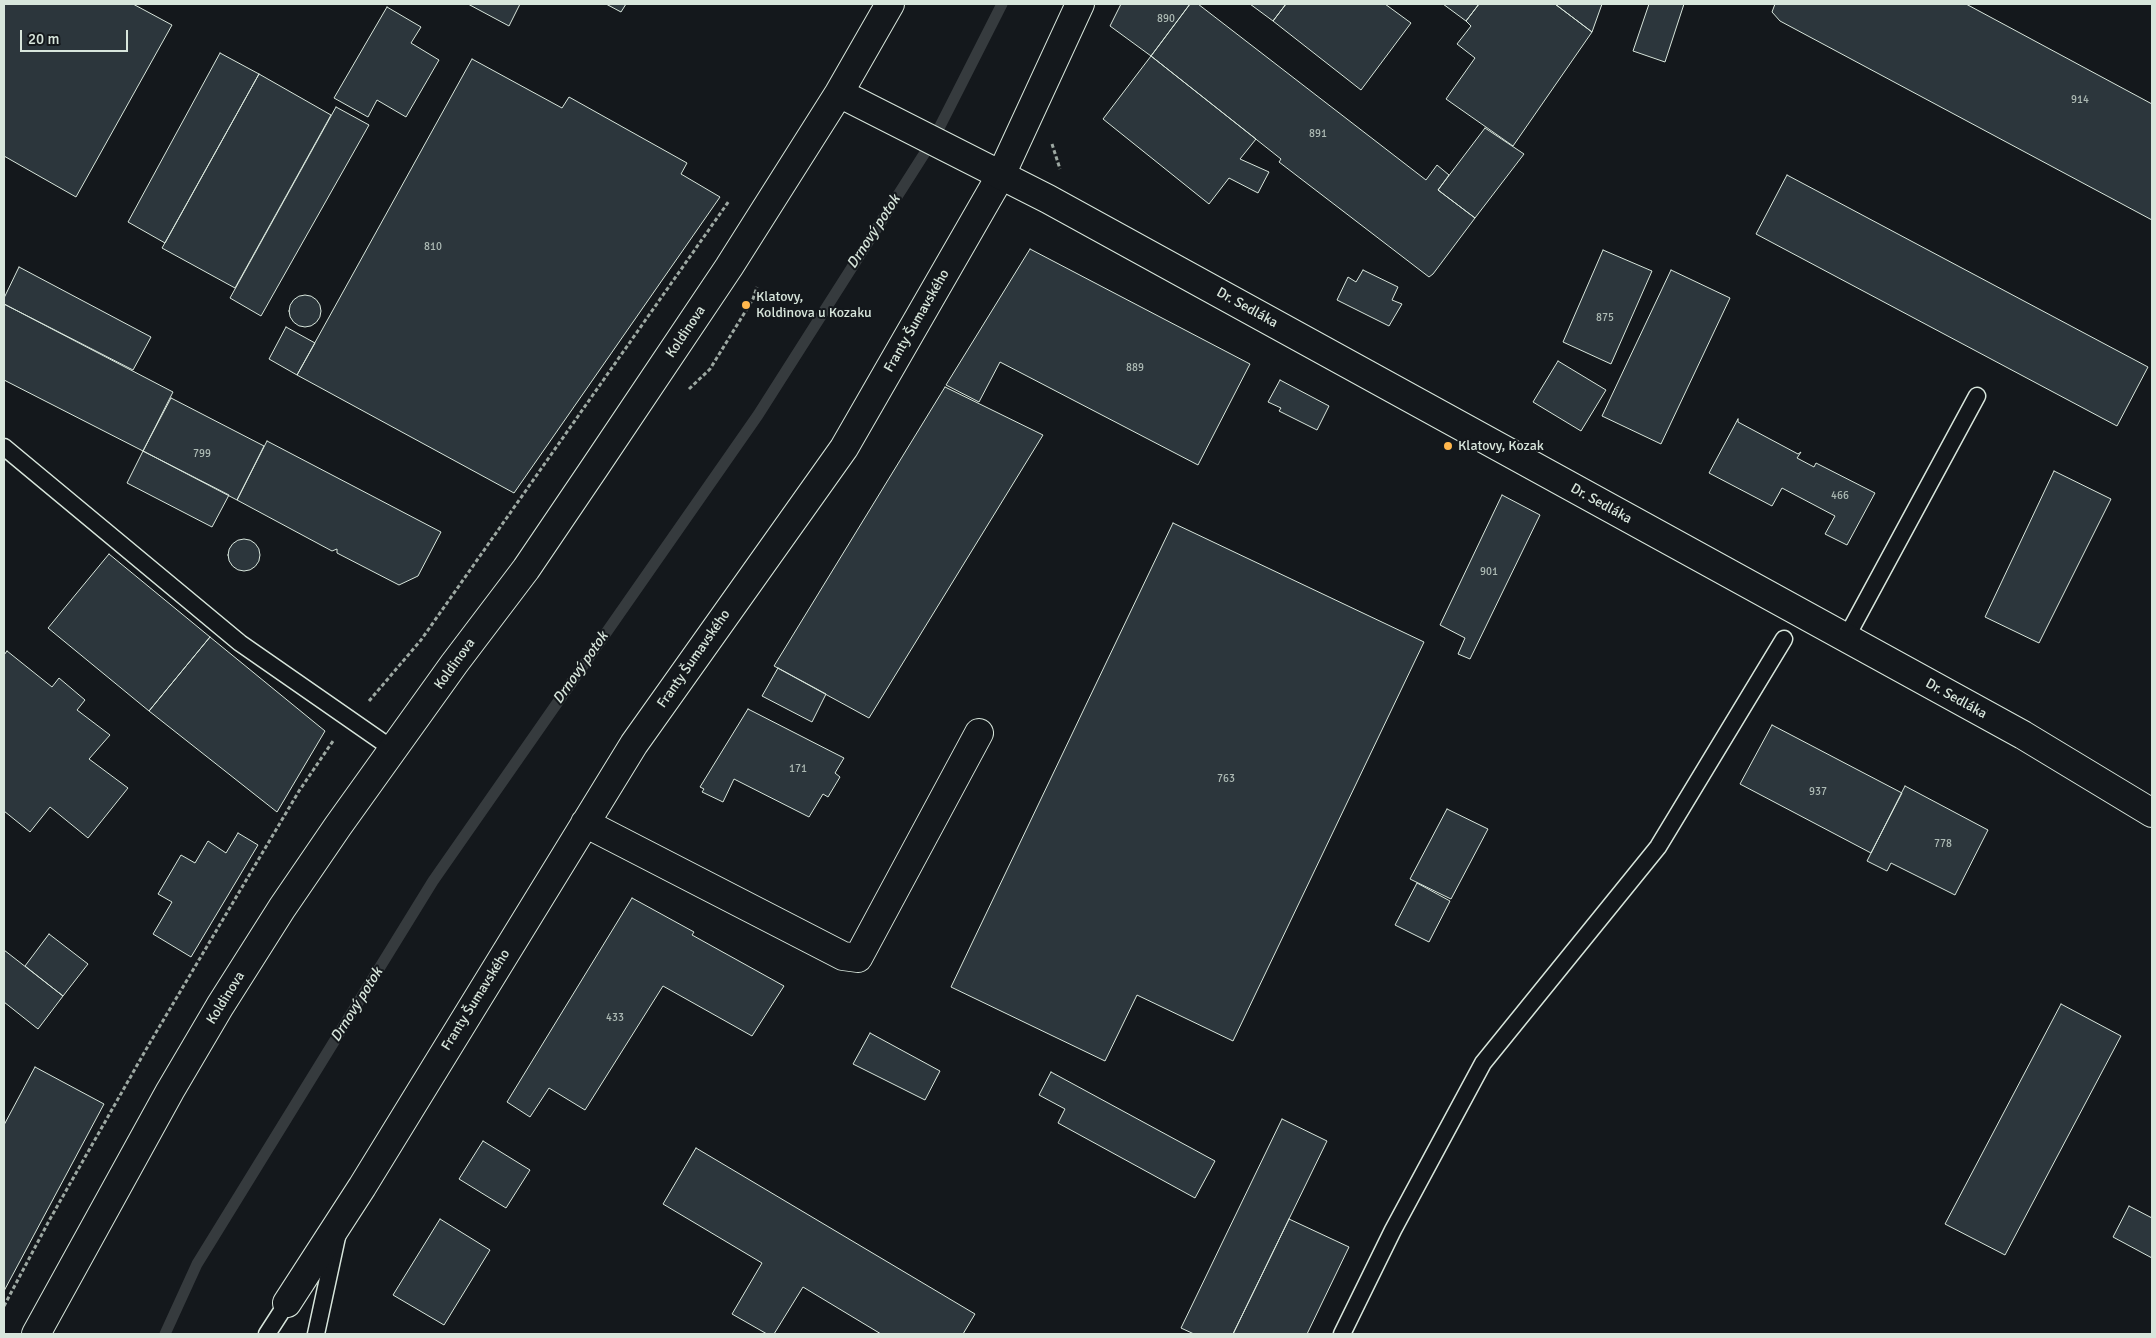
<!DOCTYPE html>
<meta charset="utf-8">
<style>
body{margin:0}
#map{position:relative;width:2156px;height:1338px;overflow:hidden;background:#14181c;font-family:Signika,sans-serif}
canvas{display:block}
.frame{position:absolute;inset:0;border:5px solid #d8e6dc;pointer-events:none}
.scale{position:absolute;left:20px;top:30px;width:108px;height:22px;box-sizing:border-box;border:2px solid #d8e6dc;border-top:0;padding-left:6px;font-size:15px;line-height:18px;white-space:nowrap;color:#d8e6dc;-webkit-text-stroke:4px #14181c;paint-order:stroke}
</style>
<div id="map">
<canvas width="2156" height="1338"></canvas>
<div class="frame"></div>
<div class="scale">20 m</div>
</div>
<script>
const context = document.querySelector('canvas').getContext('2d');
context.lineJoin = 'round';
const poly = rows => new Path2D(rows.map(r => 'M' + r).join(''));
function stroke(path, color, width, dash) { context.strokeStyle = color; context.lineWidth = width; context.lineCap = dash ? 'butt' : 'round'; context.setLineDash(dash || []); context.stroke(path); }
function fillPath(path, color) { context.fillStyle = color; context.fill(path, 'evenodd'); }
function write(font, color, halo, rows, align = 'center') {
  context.font = font + ' Signika,sans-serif'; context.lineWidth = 4; context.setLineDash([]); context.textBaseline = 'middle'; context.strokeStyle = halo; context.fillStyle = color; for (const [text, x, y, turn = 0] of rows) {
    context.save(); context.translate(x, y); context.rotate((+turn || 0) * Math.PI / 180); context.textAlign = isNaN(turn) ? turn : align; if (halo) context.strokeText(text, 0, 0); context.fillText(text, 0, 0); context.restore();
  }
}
stroke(poly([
 [165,1334,197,1264,433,881,758,415,933,140,1002,4]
]), '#363b3e', 11);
const building = poly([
 [4,4,133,4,172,25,76,197,4,156,4,4],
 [468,4,520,4,509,26,468,4],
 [606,4,626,4,621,12,606,4],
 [1121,4,1190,4,1151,56,1110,26,1121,4],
 [1190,4,1198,4,1426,180,1437,165,1449,175,1438,190,1475,218,1433,274,1429,277,1279,162,1281,159,1151,56,1190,4],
 [1250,4,1286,4,1273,21,1250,4],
 [1286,4,1385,4,1411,23,1361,90,1273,21,1286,4],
 [1443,4,1479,4,1466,21,1443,4],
 [1479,4,1555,4,1592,32,1513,146,1446,99,1475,58,1457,44,1471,26,1466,21,1479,4],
 [1555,4,1602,4,1592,32,1555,4],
 [1649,4,1684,4,1665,62,1633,51,1649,4],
 [1775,4,1966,4,2152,104,2152,220,1780,21,1772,12,1775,4],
 [387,7,421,27,411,43,439,60,406,117,377,100,368,117,334,98,387,7],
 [220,53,259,74,165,243,128,222,220,53],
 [1151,56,1256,139,1240,159,1269,172,1258,193,1229,178,1209,204,1103,119,1151,56],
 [472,59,562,108,569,97,687,163,681,174,720,197,514,493,297,375,472,59],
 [259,74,331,115,235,288,162,248,259,74],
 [336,107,369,125,261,316,230,298,336,107],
 [1485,128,1524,154,1475,218,1438,190,1485,128],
 [1787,175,2148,367,2117,426,1756,234,1787,175],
 [1030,249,1250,364,1198,465,1000,362,979,402,946,385,1030,249],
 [1603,250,1652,271,1611,364,1563,342,1603,250],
 [19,267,151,337,133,370,4,304,4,298,19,267],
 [1363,270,1398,287,1392,300,1402,304,1389,326,1337,300,1348,277,1356,282,1363,270],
 [1671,270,1730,298,1661,444,1602,416,1671,270],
 '289 311a16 16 0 1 1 32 0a16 16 0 1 1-32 0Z',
 [4,304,173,392,143,451,4,380,4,304],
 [286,327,315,343,297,375,269,359,286,327],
 [1558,361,1606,390,1581,431,1533,402,1558,361],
 [1280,380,1329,406,1317,430,1279,411,1281,408,1268,402,1280,380],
 [945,387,1043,435,869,718,774,666,945,387],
 [171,398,264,446,237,500,143,451,171,398],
 [1738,419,1738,422,1798,454,1801,452,1797,458,1814,467,1816,463,1875,493,1847,545,1825,534,1835,516,1782,488,1772,506,1709,473,1738,419],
 [267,441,441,532,418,576,399,585,337,553,337,549,332,551,237,500,267,441],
 [143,451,229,495,212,527,127,483,143,451],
 [2054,471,2111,499,2039,643,1985,617,2054,471],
 [1502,495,1540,515,1470,659,1458,654,1465,638,1440,625,1502,495],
 [1173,523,1424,642,1233,1041,1137,995,1105,1061,951,987,1173,523],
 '228 555a16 16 0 1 1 32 0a16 16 0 1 1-32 0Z',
 [109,554,210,637,149,711,48,628,109,554],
 [210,637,325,731,277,812,149,711,210,637],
 [7,651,52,687,59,678,85,700,77,710,110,735,89,759,128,788,88,838,50,807,30,832,4,811,4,655,7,651],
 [778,668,826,694,812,722,762,696,778,668],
 [748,709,844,758,835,773,840,777,828,797,823,794,809,817,734,779,723,802,702,792,704,789,700,787,748,709],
 [1772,725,1902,793,1871,853,1740,784,1772,725],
 [1905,786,1988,830,1955,895,1891,863,1887,871,1867,861,1905,786],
 [1447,809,1488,829,1451,899,1410,879,1447,809],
 [238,833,258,845,191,957,153,934,172,902,158,894,181,855,195,863,208,841,226,853,238,833],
 [1417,883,1450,901,1429,942,1395,925,1417,883],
 [632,898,694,932,692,935,784,986,752,1036,663,986,585,1110,549,1088,530,1117,507,1102,632,898],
 [49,934,88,964,63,996,25,966,49,934],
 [4,950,63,996,38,1029,4,1002,4,950],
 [2061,1004,2121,1036,2005,1255,1945,1224,2061,1004],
 [870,1033,940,1071,925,1100,853,1064,870,1033],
 [35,1067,104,1104,4,1291,4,1125,35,1067],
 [1051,1072,1215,1161,1195,1198,1058,1123,1065,1109,1039,1095,1051,1072],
 [1282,1119,1327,1141,1233,1334,1194,1334,1181,1328,1282,1119],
 [483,1141,530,1170,506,1208,459,1179,483,1141],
 [696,1148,975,1314,963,1334,881,1334,803,1287,774,1334,767,1334,732,1314,762,1263,663,1204,696,1148],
 [2129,1206,2152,1218,2152,1258,2113,1237,2129,1206],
 [440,1219,490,1250,444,1325,393,1295,440,1219],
 [1289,1219,1349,1247,1307,1334,1233,1334,1289,1219]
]);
fillPath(building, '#2c363c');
stroke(building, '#d8e6dc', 1);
const service = poly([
 [4,447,240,643,394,750],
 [1846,638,1977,396],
 [267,1334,287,1303],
 [316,1334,337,1237],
 [1342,1334,1393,1230,1483,1063,1658,847,1784,639]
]);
const minor = poly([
 [585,823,843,956,858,958,979,733],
 [287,1303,362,1187,634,744,844,448,1001,175]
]);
const tertiary = poly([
 [839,93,1048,199,2023,735,2152,813],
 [1001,175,1080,4],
 [36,1334,170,1091,220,1006,282,908,338,826,454,664,526,569,595,467,729,267,839,93,890,4]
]);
stroke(service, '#d8e6dc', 19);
stroke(minor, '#d8e6dc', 30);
stroke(tertiary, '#d8e6dc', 30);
stroke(poly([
 [1052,144,1060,169],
 [689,389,710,369,753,299,757,287],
 [369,701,421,640,729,201],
 [4,1306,50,1219,148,1046,299,791,333,741]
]), '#9da8a2', 3, [4, 2.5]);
stroke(service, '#14181c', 16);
stroke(minor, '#14181c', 28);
stroke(tertiary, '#14181c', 28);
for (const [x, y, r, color] of [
 [746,305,5,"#ffb74d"],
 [1448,446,5,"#ffb74d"]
]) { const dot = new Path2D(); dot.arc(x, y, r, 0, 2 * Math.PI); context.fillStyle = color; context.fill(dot); stroke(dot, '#14181c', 2); }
write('11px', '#adbab4', null, [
 ["890",1166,19],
 ["914",2080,100],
 ["891",1318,134],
 ["810",433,247],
 ["875",1605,318],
 ["889",1135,368],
 ["799",202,454],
 ["466",1840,496],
 ["901",1489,572],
 ["171",798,769],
 ["763",1226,779],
 ["937",1818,792],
 ["778",1943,844],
 ["433",615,1018]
]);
write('14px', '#d8e6dc', '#14181c', [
 ["Klatovy,",756,297],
 ["Koldinova u Kozaku",756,313],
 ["Klatovy, Kozak",1458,446]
], 'left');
write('14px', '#d8e6dc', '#14181c', [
 ["Dr. Sedláka",1247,308,29],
 ["Franty Šumavského",917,321,-60],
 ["Koldinova",686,332,-56],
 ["Dr. Sedláka",1601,504,29],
 ["Franty Šumavského",694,659,-55],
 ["Koldinova",455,664,-54],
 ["Dr. Sedláka",1956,699,29],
 ["Koldinova",226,998,-58],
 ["Franty Šumavského",476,1000,-58]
]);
write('italic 15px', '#d8e6dc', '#14181c', [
 ["Drnový potok",874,232,-57],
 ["Drnový potok",581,668,-55],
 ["Drnový potok",357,1005,-58]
]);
</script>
